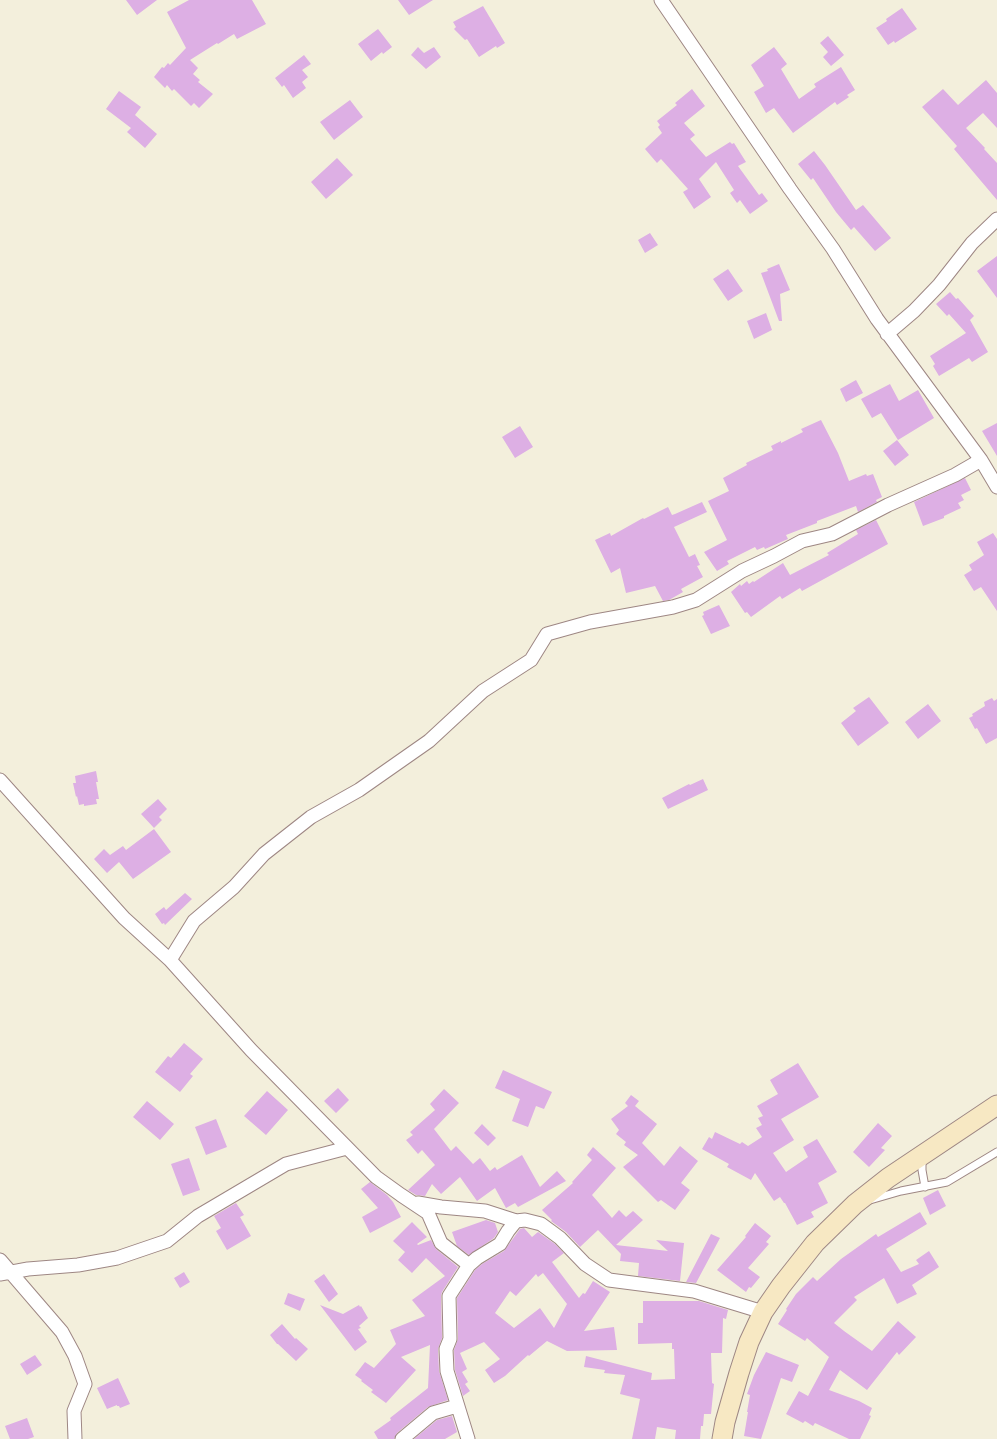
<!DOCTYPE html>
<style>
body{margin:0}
canvas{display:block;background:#f3efdc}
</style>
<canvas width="997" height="1439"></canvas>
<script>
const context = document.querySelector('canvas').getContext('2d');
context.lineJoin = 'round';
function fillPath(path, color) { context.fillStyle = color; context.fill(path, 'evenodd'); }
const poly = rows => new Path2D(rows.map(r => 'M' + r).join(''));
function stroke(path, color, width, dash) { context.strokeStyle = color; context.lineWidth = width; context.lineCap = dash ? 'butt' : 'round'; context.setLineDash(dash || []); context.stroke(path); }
fillPath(poly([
 [126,0,157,0,137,15],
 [189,0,252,0,266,24,237,39,234,34,218,44,217,43,190,60,198,68,193,74,200,80,198,82,213,94,199,108,194,103,191,106,174,89,172,91,167,85,165,88,154,77,162,67,164,68,168,63,170,65,186,48,167,12],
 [398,0,433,0,409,15],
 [483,6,505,43,497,48,496,46,479,57,467,39,465,40,454,29,456,27,453,22],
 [902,8,917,29,895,43,894,41,888,45,876,28,887,21,886,19],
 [378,29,392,47,383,54,382,52,371,61,358,44],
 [828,36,844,55,831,66,823,57,828,52,820,43],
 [418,47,424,53,434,47,441,57,426,69,411,55],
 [774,47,787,64,781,69,799,99,816,87,814,84,841,67,855,90,847,95,849,97,837,105,835,102,793,133,774,108,766,113,754,92,764,86,751,65],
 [304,55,311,64,302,70,308,77,302,82,306,88,293,98,284,85,282,87,275,78],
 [986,80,997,93,997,128,983,113,966,128,985,148,984,149,997,163,997,200,954,149,957,146,922,107,943,89,958,105],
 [692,89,705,106,684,123,695,135,690,139,706,157,730,142,732,144,734,143,746,162,738,166,759,195,762,193,768,201,750,214,740,200,737,203,730,193,734,190,716,162,699,179,711,197,694,209,683,192,688,189,661,159,657,163,645,149,662,133,658,127,660,125,657,121,677,105,675,103],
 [119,91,141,107,135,115,157,134,145,148,127,132,131,128,106,109],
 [350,100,363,117,334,140,320,122],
 [814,151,825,165,856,210,863,205,891,238,875,251,854,227,851,230,836,212,813,178,811,180,798,164],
 [337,158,353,175,326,199,311,182],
 [650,233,658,245,645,253,638,240],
 [997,256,997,298,977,271],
 [779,264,790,290,780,294,782,321,779,321,761,273,768,271,767,269],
 [728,269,743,291,728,301,713,279],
 [950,292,956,299,958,298,974,316,970,320,988,352,972,362,969,358,939,376,933,366,935,364,930,356,966,333,949,314,947,316,936,304],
 [766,313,772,330,754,339,747,321],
 [856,380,863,393,846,402,840,389],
 [890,384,899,401,918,390,934,418,898,440,881,413,872,418,861,399],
 [821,420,838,453,849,481,866,474,867,476,873,474,882,497,876,500,877,502,858,512,856,506,817,521,817,523,786,535,788,539,765,549,764,547,757,550,755,547,727,561,729,564,717,571,704,552,727,540,708,501,729,491,723,478,747,465,746,463,773,450,771,446,781,441,781,443,803,432,801,429],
 [997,423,997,456,982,431],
 [520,426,533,447,515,458,502,437],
 [897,440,909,455,895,466,883,451],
 [965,478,971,490,961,495,964,500,958,503,961,508,944,516,944,518,923,526,914,502],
 [702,502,707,512,674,527,689,557,695,554,700,565,697,566,703,577,681,589,683,592,669,600,663,601,655,586,626,593,620,568,611,573,595,540,610,533,611,536,643,518,644,519,668,507,672,515,675,514],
 [876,520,888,544,802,591,800,588,782,599,780,596,751,617,747,612,745,613,731,592,740,584,741,586,747,581,749,584,753,581,754,582,783,563,790,575,829,555,827,553,858,534,856,530],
 [993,533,997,539,997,611,981,587,974,591,964,575,972,570,969,565,984,555,977,542],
 [719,605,730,626,711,634,702,616,704,615,703,612],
 [869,697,889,723,858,746,841,723,856,711,853,708],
 [992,698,994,701,997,699,997,738,986,744,977,728,975,729,969,718,973,716,972,714,985,706,984,702],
 [928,704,941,721,918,739,905,722],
 [96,771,98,782,96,782,99,799,96,799,97,804,84,806,84,804,79,805,77,796,76,797,73,783,76,783,75,776],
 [703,779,708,790,668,809,662,798,689,784,690,785],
 [158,799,167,809,159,817,162,820,154,828,141,814],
 [154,829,171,852,133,879,119,862,107,873,94,859,104,849,110,855,123,846,126,850],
 [185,893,192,899,165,925,164,923,162,924,155,914,164,907,166,910],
 [184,1043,203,1059,190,1074,193,1076,180,1092,155,1072,168,1056,171,1058],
 [798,1063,819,1097,781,1119,794,1140,773,1153,786,1172,808,1157,803,1147,817,1139,837,1172,818,1183,828,1203,811,1212,814,1217,797,1225,785,1203,784,1203,780,1197,774,1201,755,1173,751,1180,727,1167,729,1164,702,1149,709,1137,712,1139,715,1132,740,1144,742,1142,748,1146,762,1137,756,1128,762,1125,758,1118,763,1116,757,1106,778,1094,770,1080],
 [503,1070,552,1092,544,1109,536,1106,528,1127,512,1121,520,1099,495,1088],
 [338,1088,349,1100,336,1113,324,1101],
 [444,1089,459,1103,434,1129,451,1151,456,1146,473,1164,480,1158,490,1171,495,1167,497,1170,522,1155,540,1187,557,1171,566,1181,518,1207,515,1203,506,1208,495,1188,477,1201,460,1177,441,1194,432,1184,425,1196,416,1195,408,1190,435,1165,422,1150,418,1154,406,1140,413,1135,410,1132,435,1110,430,1104],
 [267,1091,288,1110,266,1135,244,1116],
 [631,1095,639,1101,635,1106,657,1124,642,1143,664,1166,680,1146,698,1161,681,1183,690,1190,675,1210,661,1200,658,1202,623,1167,638,1155,624,1145,626,1142,616,1134,619,1130,611,1119,628,1106,625,1103],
 [147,1101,174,1124,160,1140,133,1117],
 [216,1119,227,1147,206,1155,195,1127],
 [878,1123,892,1136,881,1148,885,1150,869,1167,853,1152],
 [482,1124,496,1138,488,1146,474,1133],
 [593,1147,616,1168,592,1195,612,1218,619,1210,626,1217,633,1211,643,1220,616,1245,668,1251,656,1240,684,1243,680,1281,638,1276,639,1263,620,1261,621,1254,598,1230,580,1247,566,1232,551,1221,552,1220,542,1210,573,1183,572,1182,592,1160,587,1155],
 [189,1158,200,1190,183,1196,171,1164],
 [370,1182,387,1195,393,1202,401,1217,370,1233,362,1217,378,1208,361,1189],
 [938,1190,946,1206,930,1215,923,1198],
 [236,1203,244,1215,240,1217,251,1236,227,1250,216,1231,221,1228,214,1216],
 [920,1212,927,1224,886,1249,901,1272,919,1264,916,1260,929,1251,939,1267,912,1285,917,1294,897,1304,884,1278,854,1297,857,1300,834,1323,844,1331,872,1351,898,1321,916,1337,899,1355,897,1352,867,1390,840,1370,829,1390,859,1401,872,1408,869,1415,871,1416,860,1439,849,1439,815,1423,813,1426,805,1421,803,1423,786,1414,799,1391,808,1396,829,1357,807,1338,805,1341,778,1324,787,1310,786,1309,796,1294,813,1277,817,1281,841,1259,876,1234,878,1237],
 [486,1220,495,1223,498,1232,494,1238,469,1255,457,1246,452,1232],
 [412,1222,427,1237,417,1244,418,1245,431,1240,436,1249,458,1267,442,1292,441,1296,442,1338,438,1349,439,1371,448,1400,428,1407,397,1433,394,1439,378,1439,374,1432,391,1420,390,1418,428,1388,430,1345,401,1357,416,1370,386,1403,371,1392,373,1390,361,1381,362,1380,355,1375,365,1362,374,1368,396,1344,390,1330,425,1316,412,1300,445,1276,426,1258,412,1273,398,1260,405,1252,393,1241],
 [755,1223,771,1236,766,1242,769,1244,748,1268,760,1277,751,1288,749,1287,746,1292,717,1270,746,1237,745,1236],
 [524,1228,532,1237,538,1232,555,1244,564,1253,552,1262,579,1298,583,1293,585,1294,593,1281,610,1292,584,1331,614,1327,617,1350,567,1351,547,1341,529,1356,528,1355,505,1376,494,1383,485,1370,500,1359,484,1342,460,1353,467,1369,462,1372,468,1382,465,1384,470,1391,463,1396,455,1370,454,1350,458,1339,457,1298,475,1270,482,1264,504,1251,520,1229],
 [543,1273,567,1304,554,1328,540,1308,514,1328,495,1313,510,1291,516,1296,536,1274,538,1277],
 [711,1234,720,1238,696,1283,686,1282],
 [184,1272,190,1282,180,1288,174,1278],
 [324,1274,338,1294,329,1302,314,1281],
 [288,1293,305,1299,300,1311,284,1304],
 [643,1301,699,1301,728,1310,726,1319,723,1318,722,1353,711,1353,712,1383,714,1384,711,1414,704,1414,703,1426,701,1426,700,1439,675,1439,676,1430,657,1427,655,1439,632,1439,640,1399,620,1394,625,1375,604,1373,605,1370,584,1367,586,1356,652,1373,651,1380,675,1379,674,1349,672,1349,672,1343,638,1344,638,1323,643,1323],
 [320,1305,343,1314,359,1305,360,1307,361,1306,368,1318,359,1326,361,1328,358,1329,367,1342,355,1351],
 [282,1324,295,1339,296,1338,308,1349,296,1361,278,1344,277,1344,270,1335],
 [766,1352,799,1365,792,1382,781,1378,761,1439,744,1436,748,1412,747,1412,750,1395,747,1394,754,1375],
 [35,1355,42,1365,27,1375,20,1364],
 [118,1378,130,1404,120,1408,119,1406,117,1406,117,1405,107,1409,97,1388],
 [452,1416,457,1432,445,1439,414,1439,437,1420],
 [27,1418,34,1437,28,1439,10,1439,5,1426]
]), '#ddafe4');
const service = poly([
 [922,1157,922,1170,925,1187],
 [870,1200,901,1191,947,1182,997,1152]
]);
const minor = poly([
 [661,0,790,189,833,249,877,319,981,460,997,487],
 [887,334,914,311,939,285,972,243,997,219],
 [0,780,124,918,170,960,251,1050,376,1177,401,1195,428,1213,441,1243,469,1265],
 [170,960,194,921,234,887,264,854,311,817,359,790,429,741,483,691,531,660,547,634,590,622,673,607,696,600,742,571,774,556,802,541,832,534,888,505,955,475,981,460],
 [418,1203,441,1207,485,1211,516,1221],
 [0,1260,62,1332,75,1356,85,1384,74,1411,75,1439],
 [0,1274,28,1269,78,1265,117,1258,167,1241,198,1216,286,1164,347,1148],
 [402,1439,433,1413,457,1406],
 [468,1439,447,1371,446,1349,450,1339,449,1296,469,1265,477,1258,500,1244,508,1231,516,1221,525,1220,541,1224,560,1238,585,1264,609,1280,694,1291,763,1312]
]);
const secondary = poly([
 [722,1439,725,1422,739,1373,749,1342,763,1312,781,1286,815,1243,855,1204,888,1178,997,1105]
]);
stroke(service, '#9e8784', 9);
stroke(minor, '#9e8784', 15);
stroke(secondary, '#9e8784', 21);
stroke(service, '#fff', 7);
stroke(minor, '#fff', 13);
stroke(secondary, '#f7e8c3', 19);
</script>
